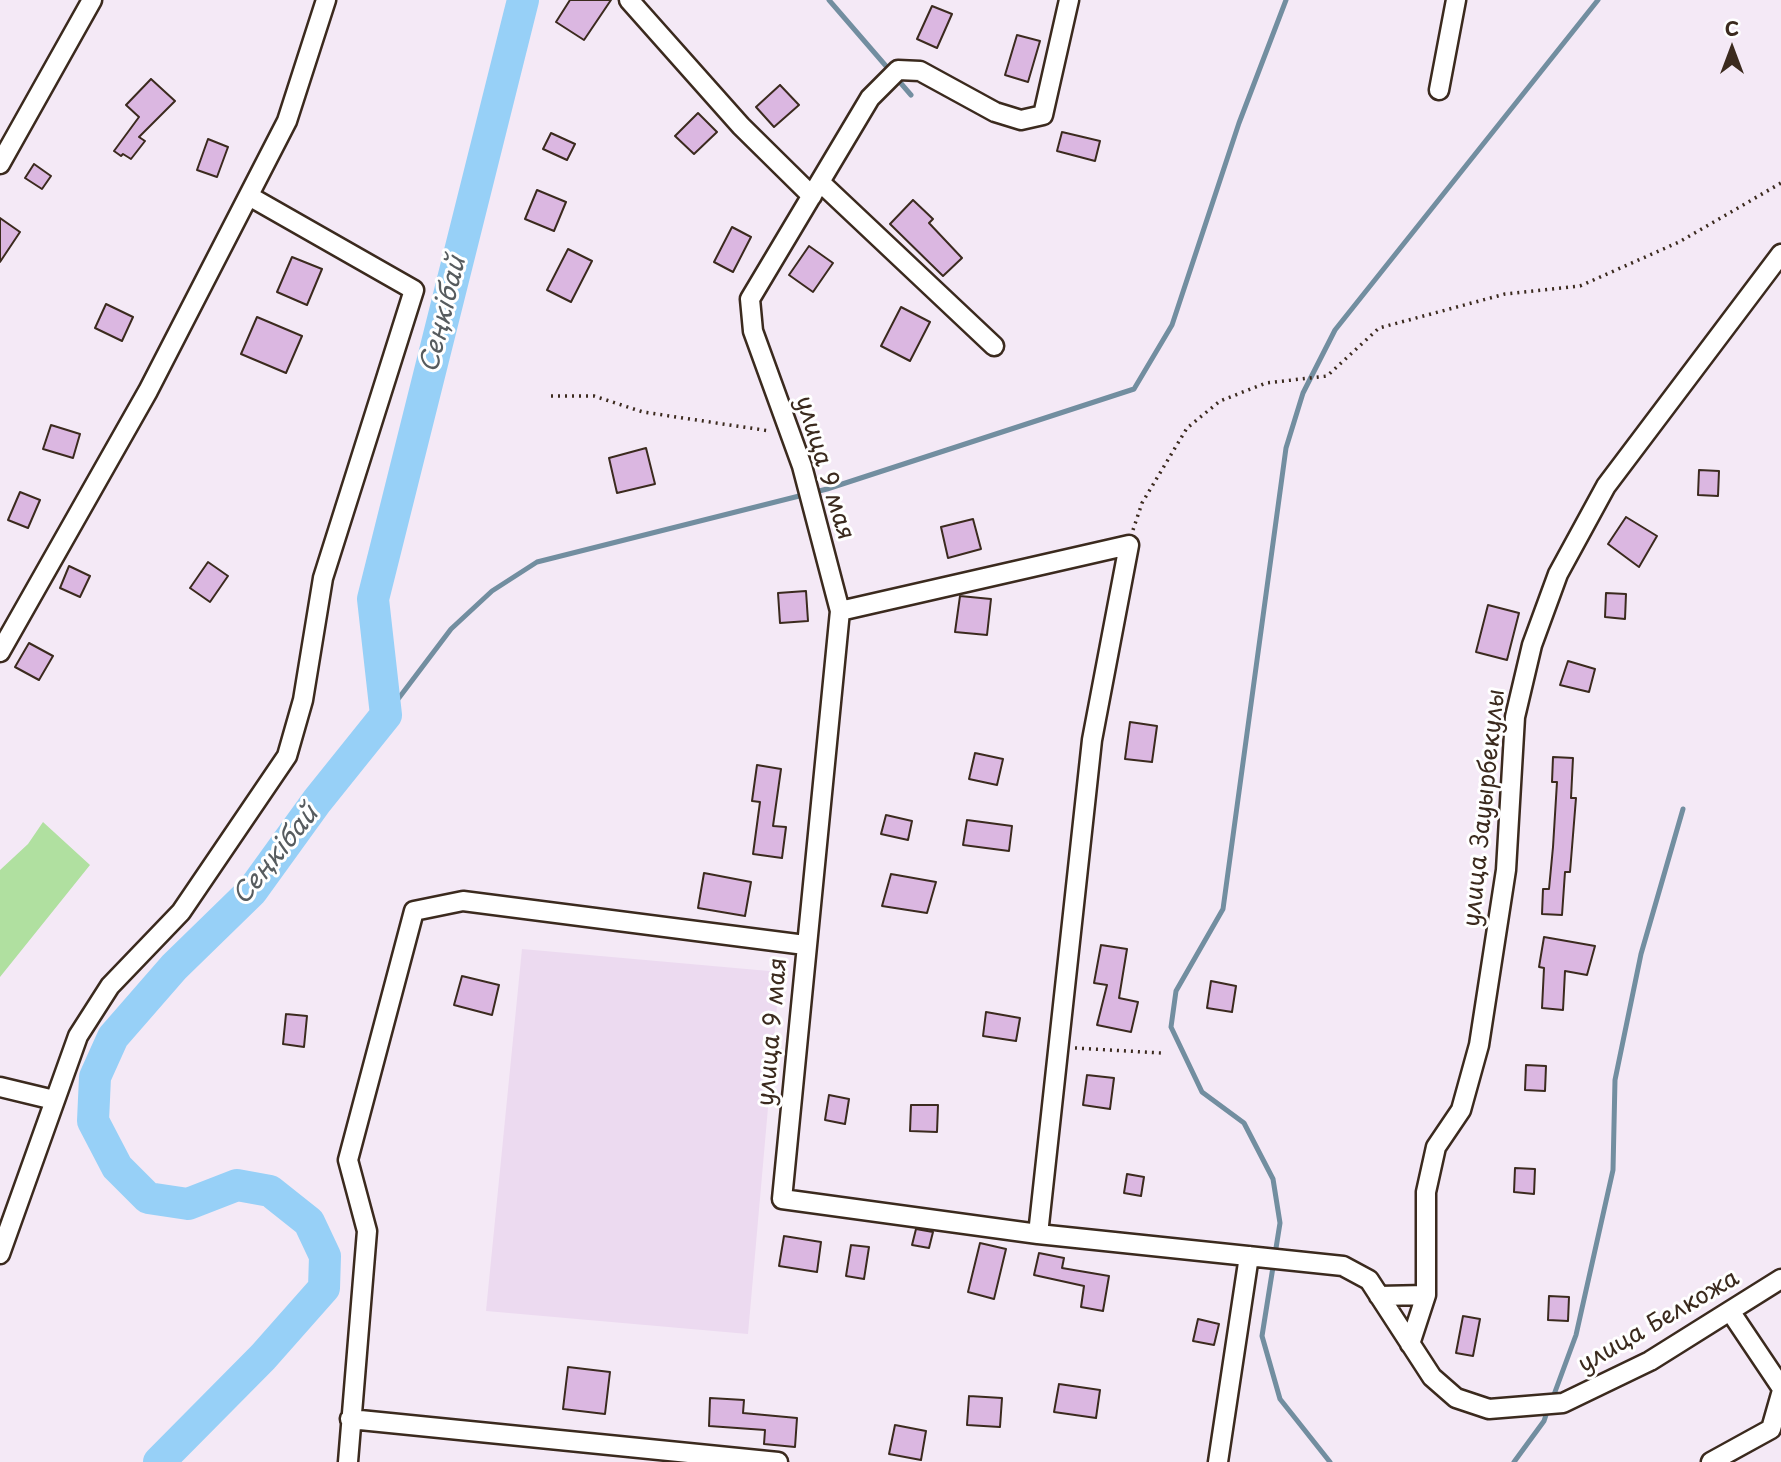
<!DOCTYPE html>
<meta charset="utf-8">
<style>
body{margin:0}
#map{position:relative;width:1781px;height:1462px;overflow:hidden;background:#f4e9f6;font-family:"Playpen Sans",sans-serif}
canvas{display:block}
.north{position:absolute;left:1697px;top:14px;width:70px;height:70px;-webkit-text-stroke:5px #fff;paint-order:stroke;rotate:0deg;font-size:19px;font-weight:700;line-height:28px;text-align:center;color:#3b2a1e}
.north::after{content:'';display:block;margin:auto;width:24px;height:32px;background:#3b2a1e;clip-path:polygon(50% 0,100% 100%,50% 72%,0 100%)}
</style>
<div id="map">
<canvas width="1781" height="1462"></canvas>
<div class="north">С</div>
</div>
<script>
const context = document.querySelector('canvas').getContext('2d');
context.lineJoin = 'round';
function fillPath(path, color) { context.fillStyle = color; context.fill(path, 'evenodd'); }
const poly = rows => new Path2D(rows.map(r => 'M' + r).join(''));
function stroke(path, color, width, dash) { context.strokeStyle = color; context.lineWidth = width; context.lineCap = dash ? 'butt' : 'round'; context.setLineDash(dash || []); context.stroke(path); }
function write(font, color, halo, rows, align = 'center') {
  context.font = font + ' "Playpen Sans",sans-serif'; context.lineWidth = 6; context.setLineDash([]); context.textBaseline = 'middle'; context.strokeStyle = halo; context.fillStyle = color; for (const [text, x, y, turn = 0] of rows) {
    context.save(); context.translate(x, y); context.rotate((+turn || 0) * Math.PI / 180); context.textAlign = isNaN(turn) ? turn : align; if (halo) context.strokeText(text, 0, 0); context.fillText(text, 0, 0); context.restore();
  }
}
fillPath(poly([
 [522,949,780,972,748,1334,486,1311]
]), '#ecdaf0');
fillPath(poly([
 [43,822,90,865,0,977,0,870,28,844]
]), '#b0e0a0');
stroke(poly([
 [829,0,911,95],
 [386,715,451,629,492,591,537,562,827,489,1134,389,1172,325,1239,123,1286,0],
 [1552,1400,1576,1335,1613,1170,1615,1080,1641,954,1683,809],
 [1330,1462,1280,1399,1262,1336,1280,1223,1273,1179,1244,1123,1202,1092,1171,1027,1176,991,1223,909,1286,448,1303,393,1335,330,1598,0],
 [1514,1462,1544,1421,1548,1409]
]), '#728ea0', 5);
stroke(poly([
 [159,1462,263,1357,324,1288,325,1256,309,1222,270,1191,237,1185,188,1204,148,1198,117,1167,93,1121,95,1077,113,1037,174,967,252,891,317,801,386,715,373,599,523,0]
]), '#97d0f7', 32);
const building = poly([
 [570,0,611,0,584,40,556,22,570,0],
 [932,6,952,14,937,48,917,39,932,6],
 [1017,35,1040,41,1028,82,1005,75,1017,35],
 [151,79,175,101,139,137,145,141,131,159,123,154,121,156,114,151,139,117,126,105,151,79],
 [780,85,799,105,774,127,756,107,780,85],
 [698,113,717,132,694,154,675,136,698,113],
 [1062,132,1100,141,1095,161,1057,151,1062,132],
 [551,133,575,144,567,160,543,149,551,133],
 [208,139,228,147,217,177,197,170,208,139],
 [34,164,51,176,42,189,25,178,34,164],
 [537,190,566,202,554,231,525,219,537,190],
 [913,200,933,219,929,223,962,258,943,276,890,224,913,200],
 [0,218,20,232,0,262,0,218],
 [732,227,751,237,733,272,714,262,732,227],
 [809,246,833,263,813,292,789,275,809,246],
 [568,249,592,261,571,302,547,290,568,249],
 [292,257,322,269,307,305,277,292,292,257],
 [106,304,133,317,122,341,95,328,106,304],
 [901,307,930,322,910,361,881,346,901,307],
 [257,317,302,336,286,373,241,354,257,317],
 [51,425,80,434,73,458,43,449,51,425],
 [646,448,655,484,617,493,609,458,646,448],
 [1699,470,1719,471,1718,496,1698,495,1699,470],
 [20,492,40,500,28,528,8,520,20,492],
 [1626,517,1657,536,1639,567,1608,544,1626,517],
 [973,519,981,549,948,558,941,527,973,519],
 [208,562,228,576,210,602,190,588,208,562],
 [69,566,90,576,80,597,60,588,69,566],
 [806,591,808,621,780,623,778,593,806,591],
 [1606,593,1626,594,1625,619,1605,617,1606,593],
 [960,596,991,599,987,635,955,632,960,596],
 [1488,605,1519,613,1507,660,1476,652,1488,605],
 [29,643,53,656,39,680,15,667,29,643],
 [1568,661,1595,669,1589,692,1560,685,1568,661],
 [1130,722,1157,726,1152,762,1125,759,1130,722],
 [975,753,1003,759,997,785,969,779,975,753],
 [1553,757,1573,758,1571,798,1576,798,1570,872,1565,872,1562,915,1542,914,1543,889,1549,889,1553,847,1557,782,1552,782,1553,757],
 [757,765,781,769,773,826,786,827,782,858,753,854,760,802,752,801,757,765],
 [886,815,912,821,908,840,881,834,886,815],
 [967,820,1012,826,1009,851,963,845,967,820],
 [704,873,751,882,745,916,698,908,704,873],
 [891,874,936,882,927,913,882,906,891,874],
 [1544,937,1595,946,1587,975,1565,971,1563,1010,1542,1008,1544,968,1539,967,1544,937],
 [1101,945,1127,949,1119,998,1138,1002,1131,1032,1097,1025,1107,985,1094,983,1101,945],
 [462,976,499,985,492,1015,454,1005,462,976],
 [1211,981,1236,986,1232,1012,1207,1008,1211,981],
 [986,1012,1020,1018,1016,1041,983,1036,986,1012],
 [286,1014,307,1016,304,1047,283,1044,286,1014],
 [1526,1065,1546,1066,1545,1091,1525,1090,1526,1065],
 [1087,1075,1114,1078,1110,1109,1083,1105,1087,1075],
 [829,1095,849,1099,845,1124,825,1120,829,1095],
 [911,1105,938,1105,937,1132,910,1131,911,1105],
 [1515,1168,1535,1169,1534,1194,1514,1192,1515,1168],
 [1127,1174,1144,1177,1141,1196,1124,1193,1127,1174],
 [916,1229,933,1232,929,1248,912,1245,916,1229],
 [784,1236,821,1242,817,1272,779,1266,784,1236],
 [980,1243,1006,1249,994,1299,968,1292,980,1243],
 [851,1245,869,1247,864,1279,846,1276,851,1245],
 [1039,1253,1064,1258,1062,1268,1109,1276,1103,1311,1081,1307,1084,1286,1034,1275,1039,1253],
 [1549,1296,1569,1297,1568,1321,1548,1320,1549,1296],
 [1463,1316,1480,1319,1473,1356,1456,1353,1463,1316],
 [1198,1319,1219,1324,1214,1345,1193,1341,1198,1319],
 [568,1367,610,1372,605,1414,563,1409,568,1367],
 [1059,1384,1100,1390,1096,1418,1054,1412,1059,1384],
 [969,1396,1002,1398,1000,1427,967,1425,969,1396],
 [710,1398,744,1400,743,1413,797,1418,795,1447,764,1444,765,1430,709,1426,710,1398],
 [895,1425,926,1431,921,1460,889,1454,895,1425]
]);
fillPath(building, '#dbb7e1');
stroke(building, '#3b2a1e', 2);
const street = poly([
 [629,0,741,126,812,196],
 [1069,0,1043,115,1021,120,995,112,920,71,898,70,870,98,750,299,753,331,802,466,840,611,782,1199,1038,1234,1343,1266,1369,1280,1432,1377,1456,1398,1489,1409,1563,1403,1650,1361,1781,1279],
 [1439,90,1456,0],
 [0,164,92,0],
 [820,182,994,346],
 [840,611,1129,545,1092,740,1038,1234],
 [0,652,148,391,287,121,326,0],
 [0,1087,54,1100],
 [0,1254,78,1036,110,986,181,912,287,756,303,700,323,578,414,290,249,196],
 [1379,1296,1426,1295],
 [1730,1311,1781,1387],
 [1410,1344,1426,1295,1426,1192,1436,1147,1461,1110,1479,1045,1506,870,1515,717,1532,645,1558,574,1606,486,1781,254],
 [350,1419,778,1462],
 [348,1462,367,1231,348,1160,414,911,463,901,805,945],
 [1218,1462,1249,1256],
 [1711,1462,1771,1429,1781,1394]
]);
stroke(street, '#3b2a1e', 23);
stroke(poly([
 [551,396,594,396,643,412,770,431],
 [1133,530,1142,503,1187,428,1220,401,1266,383,1327,376,1379,328,1505,294,1580,286,1679,242,1781,183],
 [1075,1048,1161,1053]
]), '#3b2a1e', 3.5, [2, 5]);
stroke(street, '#fff', 18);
write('24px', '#3b2a1e', '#fff', [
 ["улица 9 мая",824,468,73],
 ["улица Зауырбекулы",1485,808,-84],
 ["улица 9 мая",773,1032,-85],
 ["улица Белкожа",1659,1322,-30]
]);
write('italic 26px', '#575c5f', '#fff', [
 ["Сеңкібай",444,315,-76],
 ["Сеңкібай",276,856,-51]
]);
</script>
